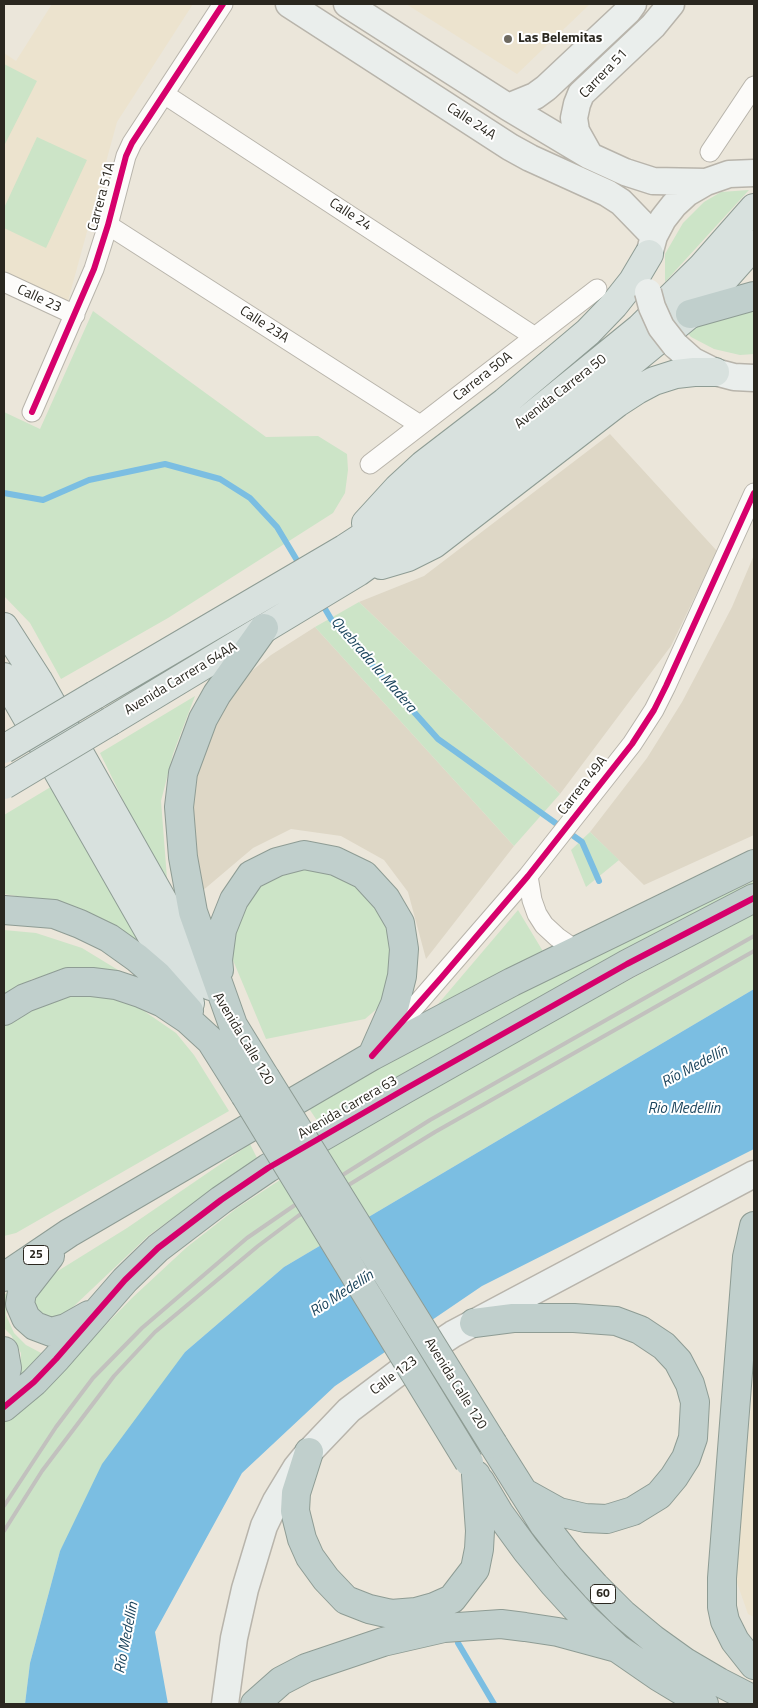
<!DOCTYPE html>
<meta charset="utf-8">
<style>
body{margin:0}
#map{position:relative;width:758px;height:1708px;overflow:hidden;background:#ebe6da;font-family:"Titillium Web",sans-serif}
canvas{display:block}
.frame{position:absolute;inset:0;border:5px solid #2a271f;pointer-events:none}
</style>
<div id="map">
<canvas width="758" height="1708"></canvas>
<div class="frame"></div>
</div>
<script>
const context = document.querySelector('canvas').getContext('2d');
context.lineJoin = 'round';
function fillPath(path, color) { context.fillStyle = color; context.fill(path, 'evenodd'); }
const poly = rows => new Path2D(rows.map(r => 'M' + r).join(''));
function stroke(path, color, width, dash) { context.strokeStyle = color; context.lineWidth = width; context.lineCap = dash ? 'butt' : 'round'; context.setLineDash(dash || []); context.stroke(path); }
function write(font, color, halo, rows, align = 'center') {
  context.font = font + ' "Titillium Web",sans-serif'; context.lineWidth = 4; context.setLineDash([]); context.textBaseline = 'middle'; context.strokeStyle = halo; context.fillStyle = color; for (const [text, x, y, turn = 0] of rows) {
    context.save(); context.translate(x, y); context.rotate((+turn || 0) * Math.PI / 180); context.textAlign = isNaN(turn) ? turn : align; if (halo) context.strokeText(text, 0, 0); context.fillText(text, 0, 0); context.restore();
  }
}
fillPath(poly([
 [610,434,717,551,671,646,560,794,359,602,424,576],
 [754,555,754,835,644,885,590,832,647,758,682,702,732,607],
 [315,627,514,846,426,959,408,892,384,860,341,836,291,829,253,848,201,892,188,817,194,773,212,724,241,680,271,655]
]), '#ded7c6');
fillPath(poly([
 [52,4,193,4,117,122,68,301,4,271,4,53,16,61],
 [406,4,590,4,517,74],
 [754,1375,754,1617,748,1614,735,1577]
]), '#ece3ce');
fillPath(poly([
 [4,64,37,81,4,146],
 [37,137,87,160,46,248,4,228,4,208],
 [749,190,665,282,665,254,683,223,704,202,721,192],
 [754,303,754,354,740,355,714,349,691,337,686,331,705,317],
 [93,311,266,437,318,436,347,454,348,470,345,493,333,513,168,618,61,679,30,623,4,596,4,412,40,429],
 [359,602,560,794,514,846,315,627],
 [195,696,173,754,161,801,168,892,100,753],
 [54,785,154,959,41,900,4,894,4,815],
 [590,832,619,860,586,887,571,850],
 [311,868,343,877,369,895,384,917,394,948,386,1001,365,1019,266,1039,227,946,242,908,261,880,287,871],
 [754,881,754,883,513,1013,320,1125,308,1107,507,998,605,948],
 [518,910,544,953,433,1010],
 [754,913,754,989,284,1267,185,1352,60,1551,30,1663,25,1704,4,1704,4,1417,55,1377,132,1298,187,1247,237,1208,329,1148,536,1030],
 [4,930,36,933,82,948,123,973,71,970,32,979,4,997],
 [89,994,125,1001,144,1011,176,1033,194,1055,229,1111,16,1233,4,1236,4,1022,46,998],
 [250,1144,259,1162,192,1204,148,1236,73,1307,62,1315,50,1317,40,1313,35,1306,35,1295,53,1274,127,1228],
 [8,1292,6,1315,14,1333,26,1345,43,1354,20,1380,21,1353,11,1335,4,1328,4,1295]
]), '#cce4c7');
fillPath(poly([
 [754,989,754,1149,482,1286,335,1386,242,1473,155,1632,168,1704,25,1704,30,1663,60,1551,102,1464,185,1352,284,1267]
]), '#7bbee2');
stroke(poly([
 [4,493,43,500,89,480,165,464,220,479,250,498,277,527,301,567],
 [321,602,331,619,438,739,582,842,599,881],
 [458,1643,494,1704]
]), '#7bbee2', 6);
const street = poly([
 [164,94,535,337],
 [710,152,754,86],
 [108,225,420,425],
 [4,282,75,315],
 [32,412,94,269,108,225,126,156,132,143,223,4],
 [370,464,597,289],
 [528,876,532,900,537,914,544,925,557,937,577,951],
 [385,1041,528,876,632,744,654,710,666,686,754,493]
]);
const secondary = poly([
 [289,4,510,147,530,158,607,193,621,202,654,236],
 [347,4,508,107,590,156,625,172,653,181,706,182],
 [508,107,535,96,546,88,628,11,633,4],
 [590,156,576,131,574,118,577,104,581,94,653,26,671,4],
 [650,251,654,236,663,219,674,205,687,193,706,182,729,174,754,173],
 [675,345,693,361,715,372,734,377,754,378],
 [225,1704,234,1638,245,1589,264,1526,276,1501,296,1468,309,1452,349,1410,423,1354,453,1334,754,1174]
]);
const primary = poly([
 [366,523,398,488,423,465,505,402,588,332,614,305,633,281,649,254],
 [381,565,408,557,434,544,617,403,637,390,654,381,676,374,694,372,715,372],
 [4,627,38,680,211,986],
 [4,677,190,1003],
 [95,695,344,549,413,504,461,469,527,420,640,328,702,267,754,208],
 [111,721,358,572,508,463,690,314,724,279,754,245]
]);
const highway = poly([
 [690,314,754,296],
 [264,628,217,694,203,719,183,773,179,807,183,857,193,912,233,1025,265,1077],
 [4,910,54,914,80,924,109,938,137,958,158,976,189,1011],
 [219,970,218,960,222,930,234,900,251,875,277,862,304,855,335,861,364,875,386,899,400,923,404,949,402,976,395,1004,372,1056],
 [4,1011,25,998,68,982,92,982,116,985,140,993,163,1003,187,1019,211,1041,245,1095],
 [754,1226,747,1257,722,1578,722,1607,725,1621,735,1641,754,1665],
 [50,1256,22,1292,20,1304,26,1318,35,1326,51,1332,66,1328,89,1315],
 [4,1277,69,1233,372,1056,512,982,754,864],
 [474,1323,513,1318,574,1318,616,1321,640,1330,664,1346,678,1361,690,1384,695,1402,693,1438,686,1458,674,1477,659,1495,633,1511,607,1519,585,1518,559,1512,523,1492],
 [4,1351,7,1368,4,1381],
 [4,1407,34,1382,56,1359,125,1280,158,1248,221,1200,268,1168,405,1089,627,964,754,898],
 [493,1444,544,1525,569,1557,595,1586,623,1614,653,1639,685,1662,719,1682,754,1700],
 [309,1452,296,1493,295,1511,302,1539,310,1557,326,1579,346,1600,369,1609,391,1614,416,1612,434,1607,452,1599,475,1569,479,1549,480,1531,476,1475],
 [480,1481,499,1513,526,1550,554,1584,585,1618,617,1648,659,1677,704,1704],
 [255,1704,281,1681,306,1668,383,1642,444,1628,501,1624,525,1627,558,1632,617,1648]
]);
stroke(street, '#b8b4ab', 21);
stroke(secondary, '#b8b4ab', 29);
stroke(primary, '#8e9c94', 30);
stroke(highway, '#8e9c94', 30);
stroke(street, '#fcfbf9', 19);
stroke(secondary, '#eaeeec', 26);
stroke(primary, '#d8e1de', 28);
stroke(highway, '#c0cfcc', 28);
stroke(poly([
 [4,1506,56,1427,93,1378,142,1328,247,1238,295,1205,430,1120,754,936],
 [4,1531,42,1471,114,1376,155,1332,258,1246,298,1216,435,1132,754,951]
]), '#c2c1be', 4);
const secondaryBridge = poly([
 [648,292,652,307,661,327,675,345]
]);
const primaryBridge = poly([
 [4,749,95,695],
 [4,785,111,721]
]);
const highwayBridge = poly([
 [265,1077,493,1444],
 [245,1095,469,1462]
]);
stroke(secondaryBridge, '#b8b4ab', 29, []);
stroke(primaryBridge, '#8e9c94', 30, []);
stroke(highwayBridge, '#8e9c94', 30, []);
stroke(secondaryBridge, '#eaeeec', 26);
stroke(primaryBridge, '#d8e1de', 28);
stroke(highwayBridge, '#c0cfcc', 28);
stroke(poly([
 [32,412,94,269,108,225,126,156,132,143,223,4],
 [372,1056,441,978,528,876,632,744,654,710,666,686,754,493],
 [4,1407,34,1382,56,1359,125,1280,158,1248,221,1200,268,1168,405,1089,627,964,754,898]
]), '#d6006c', 6);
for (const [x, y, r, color] of [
 [508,39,5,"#6e6a60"]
]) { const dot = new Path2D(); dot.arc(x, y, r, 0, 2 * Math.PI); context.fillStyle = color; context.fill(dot); stroke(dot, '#fff', 2); }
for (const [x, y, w] of [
 [36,1255,25],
 [603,1594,25]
]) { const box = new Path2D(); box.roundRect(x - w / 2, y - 9.5, w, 19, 4); context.fillStyle = '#fff'; context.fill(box); stroke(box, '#2a271f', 1); }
write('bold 12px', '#2a271f', null, [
 ["25",36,1255],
 ["60",603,1594]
]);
write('bold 14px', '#2a271f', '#fff', [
 ["Las Belemitas",518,39]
], 'left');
write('14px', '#2a271f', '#fff', [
 ["Carrera 51",604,74,-46],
 ["Calle 24A",471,122,33],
 ["Carrera 51A",102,197,-75],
 ["Calle 24",350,215,33],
 ["Calle 23",39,299,25],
 ["Calle 23A",264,325,33],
 ["Carrera 50A",483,377,-38],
 ["Avenida Carrera 50",561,392,-38],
 ["Avenida Carrera 64AA",181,679,-31],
 ["Carrera 49A",583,786,-52],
 ["Avenida Calle 120",243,1039,59],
 ["Avenida Carrera 63",348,1108,-30],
 ["Calle 123",394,1376,-37],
 ["Avenida Calle 120",455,1384,58]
]);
write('italic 15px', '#1c455d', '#fff', [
 ["Quebrada la Madera",373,665,49],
 ["Río Medellín",695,1067,-28],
 ["Rio Medellin",684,1109],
 ["Río Medellín",342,1294,-33],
 ["Río Medellín",127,1638,-79]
]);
</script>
